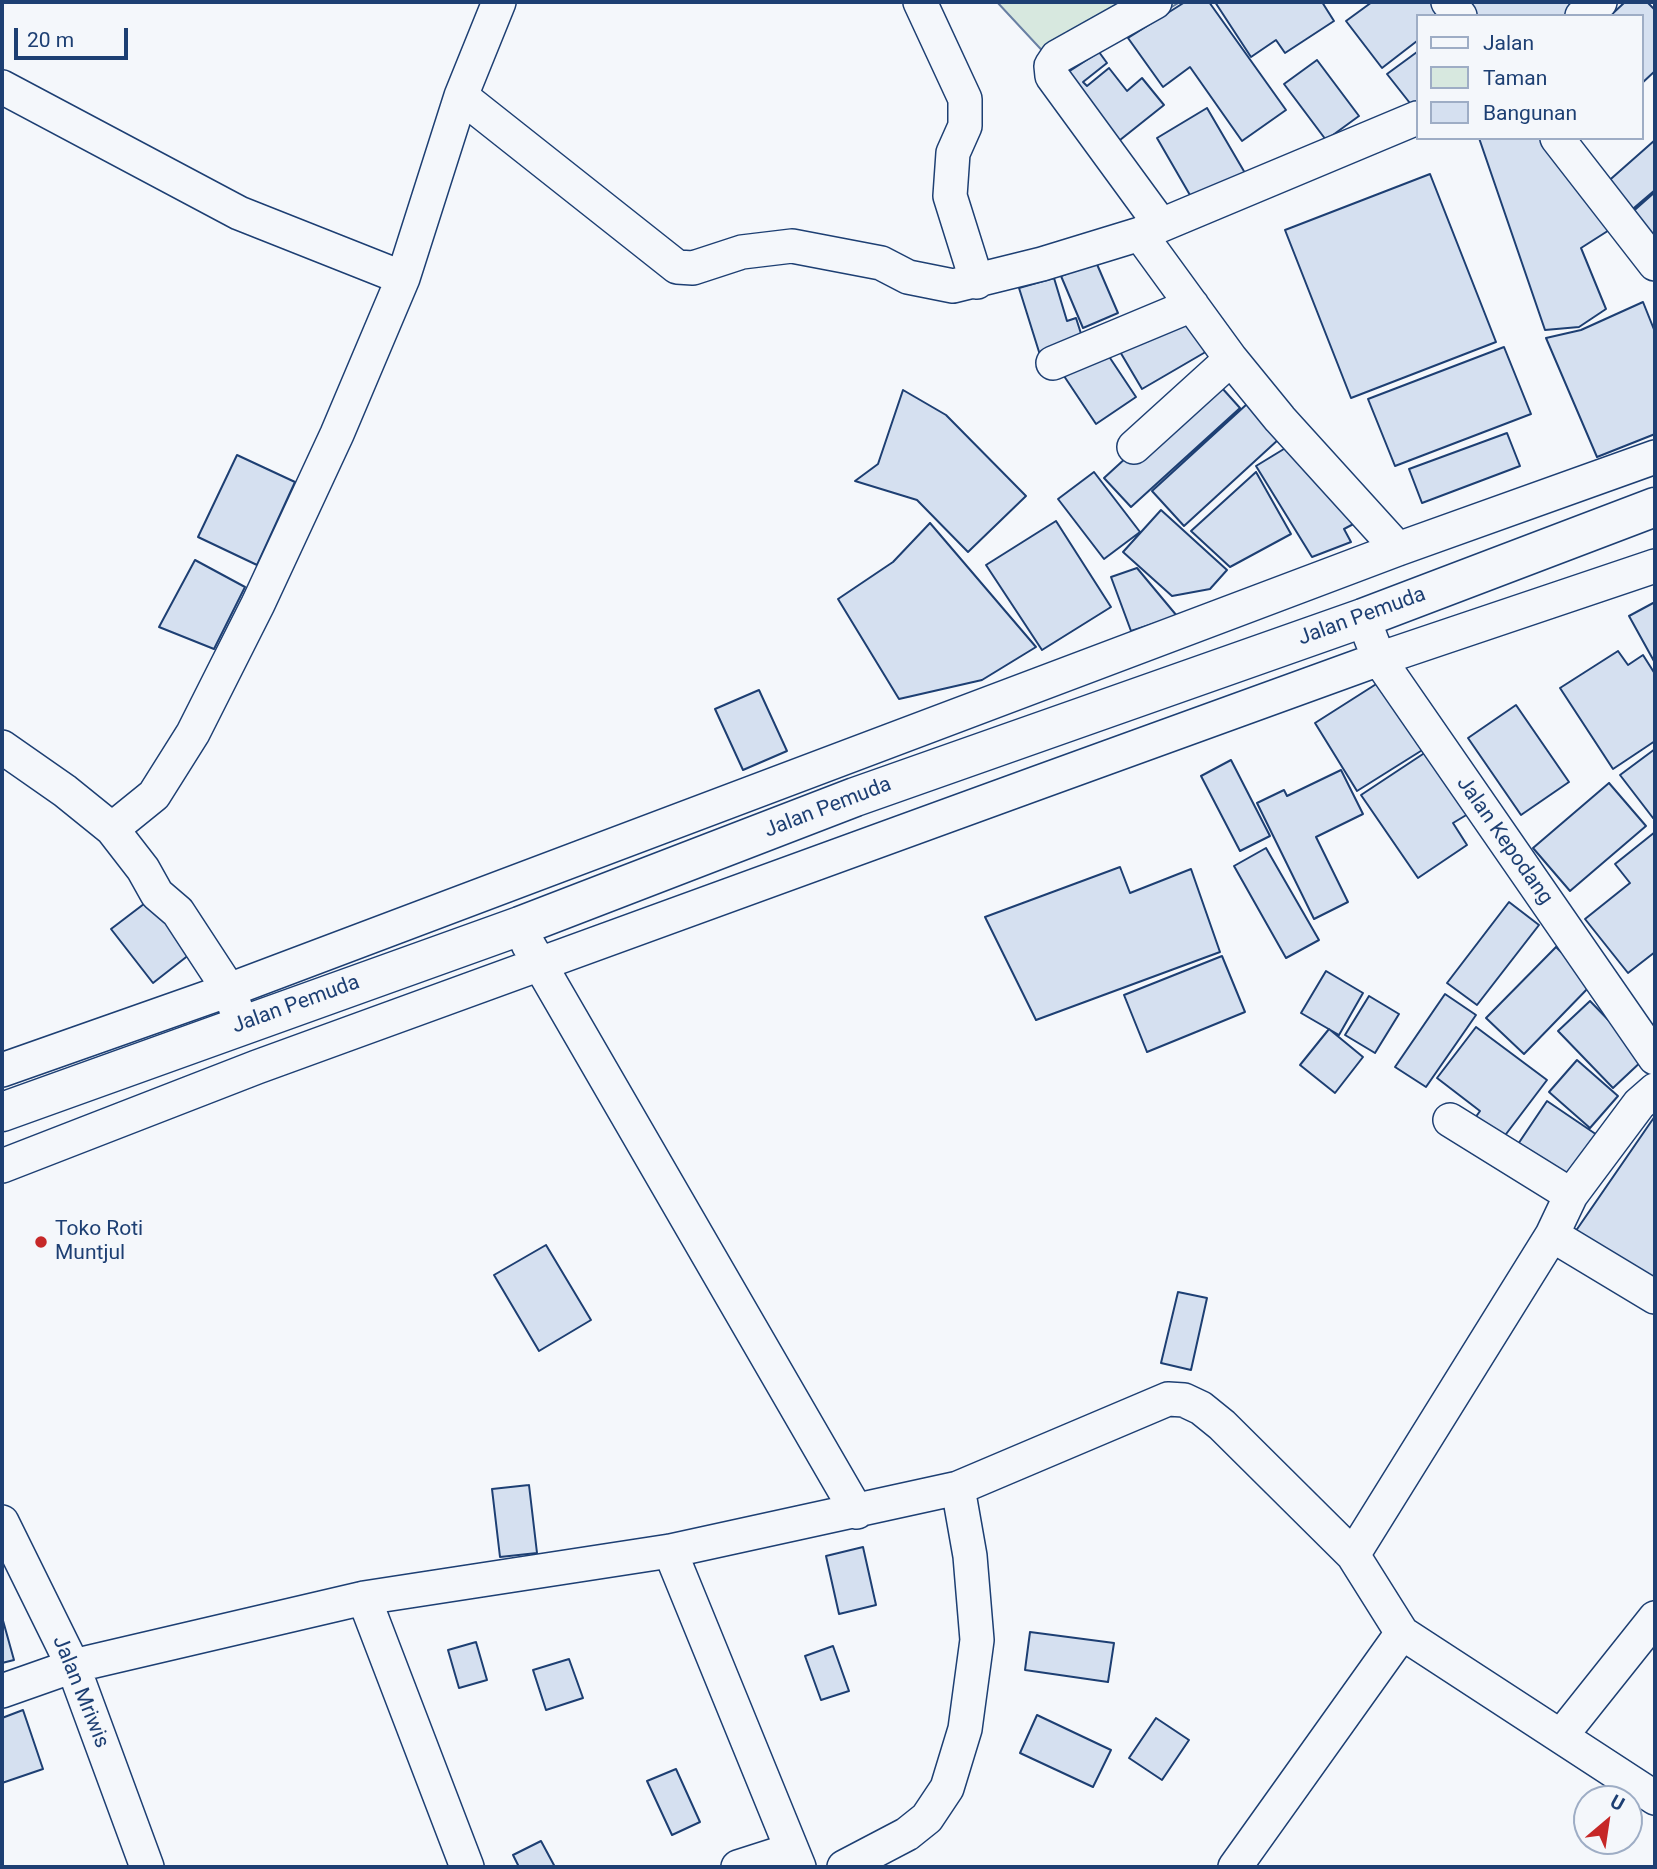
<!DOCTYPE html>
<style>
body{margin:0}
#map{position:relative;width:1657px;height:1869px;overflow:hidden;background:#f4f7fb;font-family:Roboto,sans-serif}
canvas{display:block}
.frame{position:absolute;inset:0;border:4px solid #1d3f73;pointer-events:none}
.legend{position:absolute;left:1416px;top:14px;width:228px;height:126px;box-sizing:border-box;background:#f4f7fb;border:2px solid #9eadc5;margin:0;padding:9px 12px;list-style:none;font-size:21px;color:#1d3f73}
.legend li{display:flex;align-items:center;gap:14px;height:35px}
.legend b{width:35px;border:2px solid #9eadc5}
.north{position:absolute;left:1573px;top:1785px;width:70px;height:70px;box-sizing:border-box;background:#f4f7fb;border:2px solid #9eadc5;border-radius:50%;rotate:29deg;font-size:19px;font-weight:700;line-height:28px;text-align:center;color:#1d3f73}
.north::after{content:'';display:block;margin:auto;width:24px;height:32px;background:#c62828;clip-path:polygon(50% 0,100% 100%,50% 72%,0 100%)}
.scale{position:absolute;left:14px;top:28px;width:114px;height:32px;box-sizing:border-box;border:4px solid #1d3f73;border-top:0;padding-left:9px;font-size:21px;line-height:24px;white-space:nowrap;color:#1d3f73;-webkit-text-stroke:5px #f4f7fb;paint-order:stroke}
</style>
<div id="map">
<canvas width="1657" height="1869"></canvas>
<div class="frame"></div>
<ul class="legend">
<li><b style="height:9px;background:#f4f7fb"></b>Jalan</li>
<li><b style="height:19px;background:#d7e8df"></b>Taman</li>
<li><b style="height:19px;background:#d5e0f0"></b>Bangunan</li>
</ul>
<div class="north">U</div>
<div class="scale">20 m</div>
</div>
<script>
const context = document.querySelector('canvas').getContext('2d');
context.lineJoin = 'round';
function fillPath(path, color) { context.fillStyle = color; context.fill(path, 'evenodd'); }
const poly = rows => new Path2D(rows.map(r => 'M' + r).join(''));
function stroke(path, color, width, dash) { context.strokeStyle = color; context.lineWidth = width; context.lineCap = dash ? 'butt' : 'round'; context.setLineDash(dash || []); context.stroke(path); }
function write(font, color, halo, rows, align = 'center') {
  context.font = font + ' Roboto,sans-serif'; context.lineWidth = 5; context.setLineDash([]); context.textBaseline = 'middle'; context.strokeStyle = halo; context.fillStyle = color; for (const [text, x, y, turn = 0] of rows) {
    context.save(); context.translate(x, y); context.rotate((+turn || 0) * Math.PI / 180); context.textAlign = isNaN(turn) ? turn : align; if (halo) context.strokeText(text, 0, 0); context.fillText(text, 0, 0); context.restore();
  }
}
const green = poly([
 [997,2,1180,2,1063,73,997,2]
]);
fillPath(green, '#d7e8df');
stroke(green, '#687fa3', 2);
const building = poly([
 [1185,2,1209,2,1286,110,1242,141,1190,67,1163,87,1128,38,1185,2],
 [1215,2,1322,2,1334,21,1285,53,1276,40,1251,57,1215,2],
 [1372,2,1442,2,1451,16,1417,16,1417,41,1382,68,1346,21,1372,2],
 [1453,2,1588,2,1576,16,1464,16,1453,2],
 [1625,2,1647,2,1655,10,1655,71,1641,84,1641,16,1610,16,1625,2],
 [1099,52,1107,63,1083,82,1087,86,1109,68,1127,91,1142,78,1164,105,1115,144,1062,76,1099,52],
 [1417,52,1417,104,1413,107,1387,74,1417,52],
 [1317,60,1359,116,1326,140,1284,84,1317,60],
 [1207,108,1245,173,1194,202,1157,138,1207,108],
 [1479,138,1551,138,1614,227,1581,248,1606,309,1579,327,1545,330,1479,138],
 [1655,140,1655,190,1628,213,1604,185,1655,140],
 [1430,174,1496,342,1351,398,1285,230,1430,174],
 [1655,192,1655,245,1629,215,1655,192],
 [1096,262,1118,313,1083,328,1061,276,1096,262],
 [1054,278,1067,321,1076,318,1084,343,1040,355,1019,288,1054,278],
 [1643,302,1655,332,1655,434,1597,457,1546,338,1581,330,1643,302],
 [1185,311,1209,350,1142,389,1119,350,1185,311],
 [1504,347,1531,414,1395,466,1368,399,1504,347],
 [1104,349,1136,397,1096,424,1064,376,1104,349],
 [1213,378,1240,408,1131,507,1104,478,1213,378],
 [903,390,946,415,1026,496,968,552,917,500,855,481,878,464,903,390],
 [1247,404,1279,439,1184,526,1152,491,1247,404],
 [1507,433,1520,466,1422,503,1409,469,1507,433],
 [1297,441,1361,520,1344,529,1351,542,1312,557,1256,466,1297,441],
 [237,455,295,482,257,565,198,537,237,455],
 [1094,472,1140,532,1104,559,1058,499,1094,472],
 [1256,472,1291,534,1230,567,1191,531,1256,472],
 [1161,510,1227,570,1210,589,1172,596,1123,552,1161,510],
 [1056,521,1111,607,1042,650,986,565,1056,521],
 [930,523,1036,647,982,680,899,699,838,599,893,562,930,523],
 [195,560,245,587,214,649,159,627,195,560],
 [1137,568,1177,616,1131,631,1111,577,1137,568],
 [1655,602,1655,663,1629,616,1655,602],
 [1618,651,1628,665,1643,655,1655,674,1655,741,1613,769,1560,688,1618,651],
 [1381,681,1424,749,1357,791,1315,723,1381,681],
 [759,690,787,751,743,770,715,709,759,690],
 [1516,705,1569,782,1521,815,1468,738,1516,705],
 [1655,749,1655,816,1653,818,1620,775,1655,749],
 [1426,752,1468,814,1453,823,1467,845,1418,878,1361,795,1426,752],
 [1231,760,1270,836,1240,851,1201,776,1231,760],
 [1341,770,1363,814,1316,837,1348,902,1314,919,1257,803,1284,790,1287,796,1341,770],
 [1609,783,1646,826,1570,891,1533,848,1609,783],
 [1655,832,1655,952,1628,973,1585,919,1630,883,1615,864,1655,832],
 [1266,848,1319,940,1286,958,1234,866,1266,848],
 [1120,867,1130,893,1191,869,1220,952,1036,1020,985,917,1120,867],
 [157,894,199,947,153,983,111,929,157,894],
 [1509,902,1539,925,1477,1005,1447,983,1509,902],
 [1556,947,1593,983,1524,1054,1486,1018,1556,947],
 [1222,956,1245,1012,1147,1052,1124,995,1222,956],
 [1326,971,1363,993,1339,1035,1301,1013,1326,971],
 [1445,994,1476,1015,1426,1087,1395,1067,1445,994],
 [1369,996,1399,1014,1375,1053,1345,1035,1369,996],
 [1590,1001,1645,1058,1613,1088,1558,1031,1590,1001],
 [1476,1027,1547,1080,1497,1146,1470,1125,1480,1111,1437,1078,1476,1027],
 [1329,1029,1363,1057,1335,1093,1300,1065,1329,1029],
 [1577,1060,1618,1096,1590,1128,1549,1092,1577,1060],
 [1547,1101,1603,1139,1567,1191,1512,1153,1547,1101],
 [1655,1116,1655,1287,1573,1235,1655,1116],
 [546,1245,591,1320,539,1351,494,1275,546,1245],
 [1178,1292,1207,1298,1191,1370,1161,1363,1178,1292],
 [529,1485,537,1553,500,1557,492,1489,529,1485],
 [863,1547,876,1605,839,1614,826,1556,863,1547],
 [2,1617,14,1660,2,1663,2,1617],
 [1030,1632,1114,1643,1108,1682,1025,1670,1030,1632],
 [476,1642,487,1680,459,1688,448,1650,476,1642],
 [833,1646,849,1691,821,1700,805,1656,833,1646],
 [569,1659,583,1698,546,1710,533,1670,569,1659],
 [23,1710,43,1769,2,1783,2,1718,23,1710],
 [1037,1715,1111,1750,1093,1787,1020,1753,1037,1715],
 [1156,1718,1189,1740,1162,1780,1129,1758,1156,1718],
 [676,1769,700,1822,672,1835,647,1781,676,1769],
 [541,1841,555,1867,519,1867,513,1855,541,1841]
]);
fillPath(building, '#d5e0f0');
stroke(building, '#1d3f73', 2);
const minor = poly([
 [920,2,965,99,965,126,953,153,950,196,977,282],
 [1155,2,1057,57,1051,66,1052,76,1161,225],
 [1448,2,1460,16],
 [1582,16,1600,2],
 [2,87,239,213,403,278],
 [461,96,677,267,693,268,742,252,792,246,881,263,908,277,953,286,1042,264,1140,234,1417,118],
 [1557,138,1655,264],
 [1140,234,1231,359,1280,419,1398,549],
 [1053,363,1192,305],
 [1134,447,1231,359],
 [1363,618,1379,659,1655,1058],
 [2,747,65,791,112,829,143,869,157,894,178,912,229,990,236,1009],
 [112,829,154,795,193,733,258,604,337,434,403,278,461,96,499,2],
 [528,944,857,1512],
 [2,1070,229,990,1398,549,1655,457],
 [1450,1120,1571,1195],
 [2,1166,257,1067,1037,783,1379,659,1655,566],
 [1552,1235,1655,1297],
 [2,1522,73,1666,147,1867],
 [670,1551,799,1867],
 [1353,1555,1552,1235,1571,1195,1639,1104,1655,1090],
 [364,1598,467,1867],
 [2,1691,73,1666,364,1598,670,1551,958,1488,1168,1399,1184,1400,1201,1408,1222,1425,1353,1555,1402,1633,1655,1798],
 [1561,1736,1655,1618],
 [738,1867,791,1850],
 [844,1867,907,1834,927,1818,947,1788,965,1729,977,1640,970,1556,958,1488],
 [1235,1867,1402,1633]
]);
const secondary = poly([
 [2,1112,520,926,855,797,1363,618,1655,507]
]);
stroke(minor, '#1d3f73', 36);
stroke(secondary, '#1d3f73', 41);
stroke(minor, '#f4f7fb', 33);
stroke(secondary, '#f4f7fb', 38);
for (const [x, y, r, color] of [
 [41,1242,7,"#c62828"]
]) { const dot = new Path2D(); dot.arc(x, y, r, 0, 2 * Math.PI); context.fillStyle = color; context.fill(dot); stroke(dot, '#f4f7fb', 2.5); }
write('21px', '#1d3f73', '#f4f7fb', [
 ["Jalan Pemuda",1362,617,-20],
 ["Jalan Pemuda",828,808,-21],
 ["Jalan Kepodang",1504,841,55],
 ["Jalan Pemuda",296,1005,-20],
 ["Jalan Mriwis",80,1692,68]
]);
write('21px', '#1d3f73', '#f4f7fb', [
 ["Toko Roti",55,1230],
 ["Muntjul",55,1254]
], 'left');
</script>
